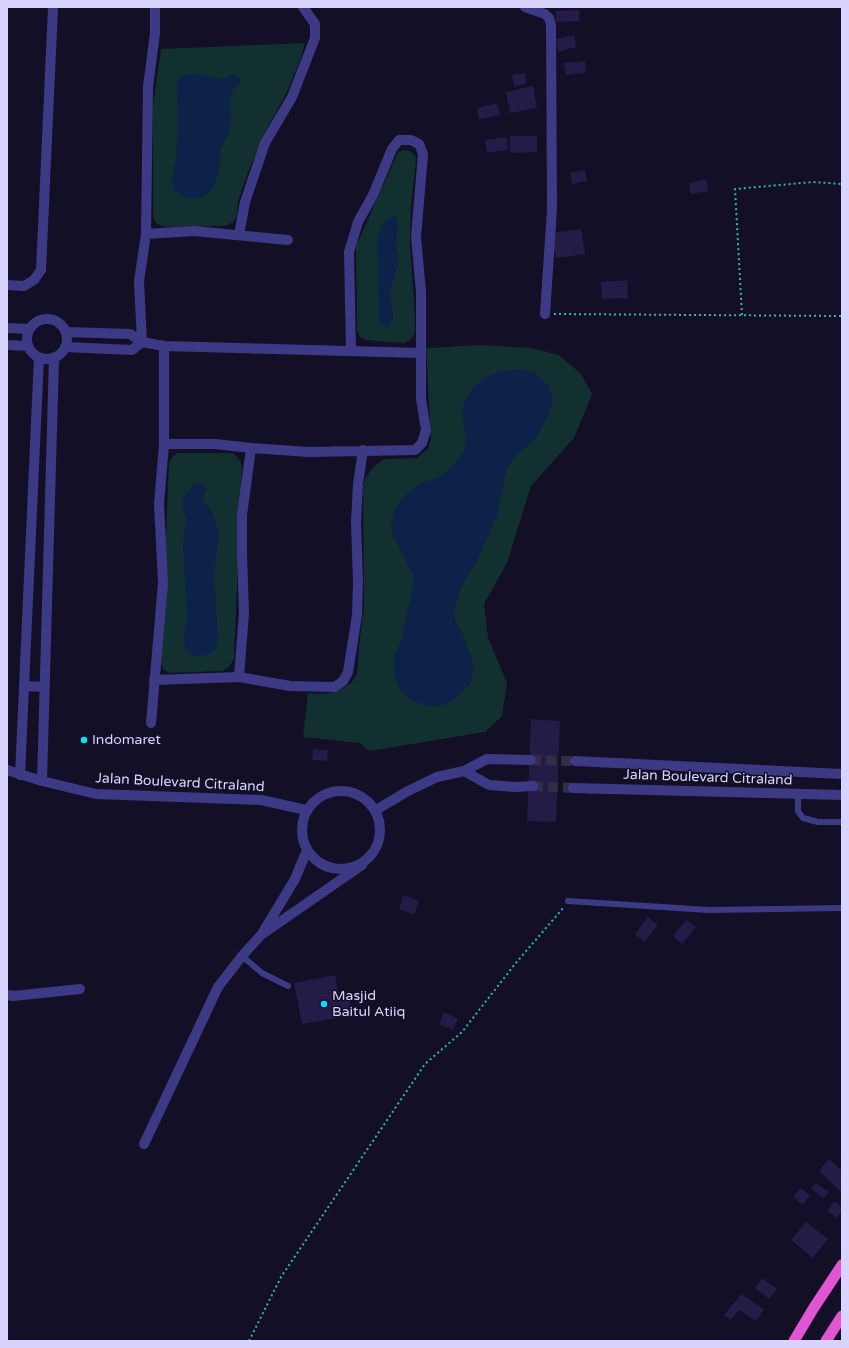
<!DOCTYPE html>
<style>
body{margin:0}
#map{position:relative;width:849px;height:1348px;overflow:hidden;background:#130f26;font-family:"Varela Round",sans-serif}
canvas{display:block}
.frame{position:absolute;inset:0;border:8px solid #d9d4ff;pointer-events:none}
</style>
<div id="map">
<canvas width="849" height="1348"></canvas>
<div class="frame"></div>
</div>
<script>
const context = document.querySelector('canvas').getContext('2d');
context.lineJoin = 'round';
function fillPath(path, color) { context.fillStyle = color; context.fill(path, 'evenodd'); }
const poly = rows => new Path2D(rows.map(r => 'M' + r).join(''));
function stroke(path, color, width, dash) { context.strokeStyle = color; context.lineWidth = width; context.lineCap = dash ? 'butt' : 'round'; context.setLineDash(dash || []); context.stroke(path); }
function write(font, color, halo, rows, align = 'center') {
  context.font = font + ' "Varela Round",sans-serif'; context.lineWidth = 3; context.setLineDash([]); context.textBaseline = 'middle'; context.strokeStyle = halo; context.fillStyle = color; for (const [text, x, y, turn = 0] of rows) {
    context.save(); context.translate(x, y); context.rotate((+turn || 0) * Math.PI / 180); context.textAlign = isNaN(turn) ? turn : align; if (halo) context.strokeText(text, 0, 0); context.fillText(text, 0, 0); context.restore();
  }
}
fillPath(poly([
 [305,43,301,58,287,92,263,136,249,170,238,201,237,216,233,222,225,226,164,227,156,223,153,216,153,105,161,49],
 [404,150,410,151,415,155,416,161,411,205,410,244,415,316,415,332,411,339,405,343,365,340,360,337,357,330,356,246,398,152],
 [479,345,531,348,559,355,581,374,592,394,574,438,531,486,507,563,484,604,488,638,507,683,502,716,485,732,369,751,360,743,303,737,308,693,325,694,339,691,352,682,357,674,359,646,364,607,363,488,365,479,373,467,384,459,417,458,428,449,431,440,426,348],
 [178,453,233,453,238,458,242,465,234,659,229,667,222,671,170,673,164,670,161,662,169,463,173,456]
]), '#12302f');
fillPath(poly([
 [187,74,212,76,218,79,225,78,233,74,237,75,240,79,240,84,233,90,230,99,231,119,229,132,220,151,219,172,216,180,211,191,201,197,191,199,184,197,175,191,172,182,176,159,178,130,177,82,180,78],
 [394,216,398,217,398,228,395,246,399,259,390,292,393,317,389,326,385,327,379,322,377,240,381,227,387,219],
 [522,369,538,375,549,386,553,398,549,414,536,438,515,457,506,469,498,514,476,563,462,585,454,610,455,619,466,642,474,668,470,685,457,698,441,706,427,706,409,699,399,688,394,672,394,656,401,641,413,586,413,575,393,536,391,524,395,510,403,497,418,485,439,477,454,465,464,451,466,436,462,412,465,401,473,387,486,377,503,371],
 [200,483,204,484,207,489,202,499,205,504,210,508,219,533,214,574,218,641,215,649,209,654,199,657,189,654,185,648,183,639,187,617,183,545,184,535,186,521,182,503,185,495,195,484]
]), '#0c2248');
fillPath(poly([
 [579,10,579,21,556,22,556,11],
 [574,35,576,47,558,52,556,39],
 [585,61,586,73,566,75,564,63],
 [525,73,526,84,514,86,512,75],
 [533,86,537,108,510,113,506,92],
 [497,103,500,115,479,119,477,108],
 [510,136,537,136,537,152,510,153],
 [507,137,508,150,487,153,485,140],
 [585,170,587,181,572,184,570,173],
 [706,179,708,191,691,194,689,183],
 [581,229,585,254,556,258,552,233],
 [627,280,628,298,602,299,601,282],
 [531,719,560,721,556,822,527,821],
 [313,749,328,750,327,761,312,760],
 [403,895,419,901,414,915,399,909],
 [648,917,658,925,644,942,635,934],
 [686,920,696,927,682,944,673,936],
 [335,975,339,996,348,994,352,1012,342,1014,343,1017,302,1024,294,983],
 [444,1012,458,1019,453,1030,439,1024],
 [829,1159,842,1171,842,1193,819,1171],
 [816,1183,829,1192,824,1198,811,1189],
 [800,1188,810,1195,803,1205,793,1197],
 [834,1201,842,1207,842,1211,837,1218,827,1211],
 [806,1222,828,1239,813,1258,791,1240],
 [762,1278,777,1289,769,1299,755,1288],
 [741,1294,764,1309,756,1321,739,1310,731,1320,724,1315]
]), '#241b47');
stroke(poly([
 [531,760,575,761],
 [533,786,573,788]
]), '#312d47', 10, [10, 5]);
stroke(poly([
 [554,314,842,316],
 [742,315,735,189,813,182,842,184],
 [249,1341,281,1277,425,1064,462,1032,515,964,564,907]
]), '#2fb8b0', 2, [2, 3]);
stroke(poly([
 [798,794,798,811,803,818,818,822,842,822],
 [568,901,709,910,842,908],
 [242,956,262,973,288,986]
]), '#3d3a85', 6);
stroke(poly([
 [525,7,545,14,549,18,551,25,552,209,545,314],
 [146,234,194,231,288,240],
 [239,235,245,202,265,143,292,97,315,38,315,24,303,7],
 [7,285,24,286,34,280,41,270,53,7],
 '27 339a20 20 0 1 1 40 0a20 20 0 1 1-40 0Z',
 [7,328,30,329],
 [66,332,130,334,142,342,164,346,421,353],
 [142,342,139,281,146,234,148,87,155,33,155,7],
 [7,345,28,346],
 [65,347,132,350,142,342],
 [164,444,215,444,251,448,309,452,415,450,422,443,426,430,421,399,421,292,416,237,423,154,419,144,411,140,399,140,392,149,373,195,358,222,349,252,351,351],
 [239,677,244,613,242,554,242,515,251,448],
 [154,680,239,677,290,686,335,687,343,681,348,672,357,615,358,583,356,522,358,484,363,450],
 [24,686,45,687],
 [151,723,163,583,159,504,164,444,164,346],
 [575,761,842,774],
 [7,770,42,781,96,794,261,800,306,810],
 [464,771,489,785,515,787,533,786],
 [20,775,39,357],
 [42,781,54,358],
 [573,788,842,795],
 '302 830a39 39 0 1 1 78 0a39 39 0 1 1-78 0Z',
 [376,810,408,791,437,777,464,771,487,759,531,760],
 [263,932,295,879,307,850],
 [7,995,13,996,80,989],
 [144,1144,218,987,242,956,261,935,362,865]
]), '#3d3a85', 10);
stroke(poly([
 [794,1341,813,1309,842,1265],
 [826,1341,842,1316]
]), '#e055d1', 11);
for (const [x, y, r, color] of [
 [84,740,4,"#00e5ff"],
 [324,1004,4,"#00e5ff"]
]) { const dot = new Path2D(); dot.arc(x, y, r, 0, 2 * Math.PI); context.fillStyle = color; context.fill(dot); stroke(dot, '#130f26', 1.5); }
write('14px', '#d9d4ff', '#130f26', [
 ["Indomaret",92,740],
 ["Masjid",332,996],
 ["Baitul Atiiq",332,1012]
], 'left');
write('14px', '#d9d4ff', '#130f26', [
 ["Jalan Boulevard Citraland",708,778,2],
 ["Jalan Boulevard Citraland",180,783,3]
]);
</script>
